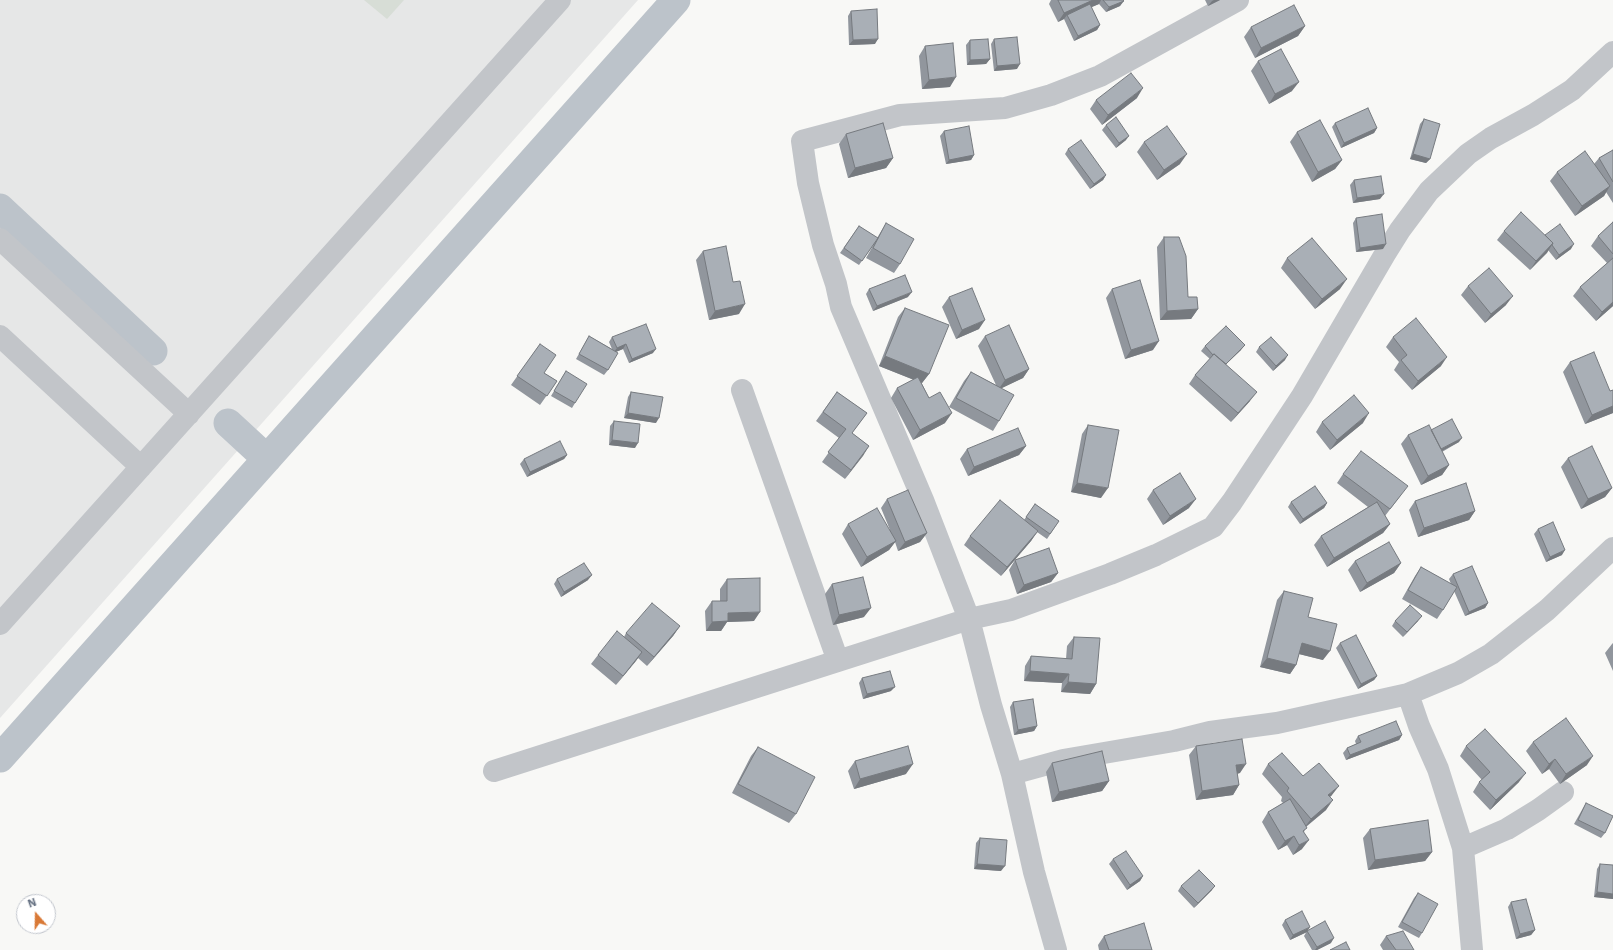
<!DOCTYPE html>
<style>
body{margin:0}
#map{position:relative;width:1613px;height:950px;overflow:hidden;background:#f8f8f6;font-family:"Work Sans",sans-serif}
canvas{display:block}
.north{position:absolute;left:16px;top:894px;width:40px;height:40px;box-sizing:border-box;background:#fff;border:1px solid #c3c7ce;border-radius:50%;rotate:340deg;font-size:11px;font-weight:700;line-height:16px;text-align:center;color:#697485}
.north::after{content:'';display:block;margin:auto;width:14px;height:18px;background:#d97936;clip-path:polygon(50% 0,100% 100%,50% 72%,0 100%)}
</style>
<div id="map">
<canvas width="1613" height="950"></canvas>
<div class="north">N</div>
</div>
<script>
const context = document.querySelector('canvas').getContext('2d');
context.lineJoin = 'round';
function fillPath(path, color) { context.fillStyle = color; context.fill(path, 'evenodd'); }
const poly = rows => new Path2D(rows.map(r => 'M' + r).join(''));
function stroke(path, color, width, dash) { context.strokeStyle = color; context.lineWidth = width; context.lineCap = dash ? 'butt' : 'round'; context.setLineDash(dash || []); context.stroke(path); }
fillPath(poly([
 [0,0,638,0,0,718]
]), '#e6e7e7');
fillPath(poly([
 [364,0,404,0,387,19]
]), '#d7ddd6');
stroke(poly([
 [0,208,153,351],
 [228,423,267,459],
 [0,758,676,0]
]), '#bcc3ca', 29);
stroke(poly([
 [0,239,189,414],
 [0,336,141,467],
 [742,390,838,661],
 [0,624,560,0],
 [1408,694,1419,726,1438,769,1463,848,1472,950],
 [494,771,969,619,1011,610,1110,574,1156,555,1213,527,1232,502,1302,396,1385,254,1400,230,1429,191,1468,154,1491,138,1533,115,1572,90,1613,52],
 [1012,774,1063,760,1174,741,1210,732,1277,723,1408,694,1458,673,1491,654,1547,610,1613,548],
 [1463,848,1507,829,1538,810,1563,792],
 [1056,950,1034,872,1012,774,991,705,969,619,923,500,841,307,836,284,823,245,808,183,802,141,900,115,1005,108,1051,95,1100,76,1238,0]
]), '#c2c5c9', 22);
fillPath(poly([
 [1051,0,1123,0,1120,6,1106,12,1099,4,1091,7,1100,25,1097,30,1074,41,1064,19,1058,22,1049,4],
 [1205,0,1220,0,1208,6],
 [851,11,875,44,849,45,848,16],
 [1305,26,1298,36,1255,58,1244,37,1251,27],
 [994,39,1017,69,994,71,991,44],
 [970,40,990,59,986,64,967,65,966,45],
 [925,46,950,87,922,89,919,56],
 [1258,61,1292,91,1269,104,1251,71],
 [1137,98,1102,125,1090,109,1096,100],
 [1424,119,1430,159,1426,163,1410,159,1420,124],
 [1335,123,1377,128,1374,133,1341,148,1332,127],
 [1106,125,1126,140,1116,148,1102,130],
 [944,131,974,155,971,160,946,164,940,136],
 [1297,132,1342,160,1335,169,1312,182,1290,142],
 [846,134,893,158,886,168,848,178,839,144],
 [1144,142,1180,164,1157,180,1137,152],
 [1068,149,1106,175,1103,180,1090,189,1065,154],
 [1613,150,1613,203,1606,192,1604,196,1575,216,1550,181,1557,172,1594,164,1599,158],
 [1354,180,1380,199,1353,203,1350,185],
 [1356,218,1383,249,1356,252,1353,223],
 [1613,222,1613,306,1596,321,1573,296,1580,287,1607,263,1591,246,1598,236],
 [886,223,900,264,894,273,866,258,874,244,859,265,840,253,859,226,877,238],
 [1504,231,1545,235,1571,249,1556,260,1548,250,1530,270,1497,240],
 [1164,237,1188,297,1198,309,1191,319,1160,320,1157,247],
 [703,251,739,314,709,320,696,260],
 [1287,258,1340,289,1315,309,1281,268],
 [1468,286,1506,305,1485,323,1461,295],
 [869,289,908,297,873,311,866,294],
 [1112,289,1153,350,1125,359,1106,298],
 [949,297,979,329,956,339,942,307],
 [905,308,929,374,922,383,921,382,929,398,945,423,913,440,891,398,897,388,914,380,879,366,898,317],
 [589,336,612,349,609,342,612,337,653,353,629,363,623,349,616,352,608,370,604,375,576,359],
 [985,336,1029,369,1023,378,1001,388,999,421,993,431,949,407,964,381,971,372,996,385,978,346],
 [1393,337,1441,366,1412,390,1394,370,1399,362,1386,347],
 [540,344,544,373,557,381,540,405,511,385],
 [1205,346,1241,350,1226,364,1250,401,1231,422,1189,384,1195,375,1210,359,1201,351],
 [1259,347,1285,360,1273,371,1256,352],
 [1570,362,1610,391,1613,390,1613,413,1585,424,1563,372],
 [566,371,575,403,572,408,551,396],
 [631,392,656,423,624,418,628,397],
 [837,392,867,413,852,433,869,446,845,479,822,462,839,438,816,421],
 [614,421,635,448,609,445,610,426],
 [1322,422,1363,423,1330,450,1316,432],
 [1088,425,1101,498,1071,492,1082,434],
 [1431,430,1459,442,1442,452,1449,465,1442,475,1421,485,1401,444,1408,435],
 [1026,446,1019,455,968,476,960,459,967,449],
 [567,455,564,459,527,477,520,464,524,459],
 [1568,458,1612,488,1605,497,1581,509,1561,467],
 [1343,474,1401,495,1385,516,1390,524,1383,533,1327,567,1314,545,1321,536,1368,507,1337,483],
 [1153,490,1189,508,1163,525,1147,499],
 [887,499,927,533,920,542,898,551,895,542,889,550,861,567,842,534,848,524,890,530,881,508],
 [1415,501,1475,511,1469,520,1418,537,1409,510],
 [1291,502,1327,503,1324,508,1300,524,1288,507],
 [1035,504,1059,521,1047,539,1037,532,1031,541,1001,576,964,545,970,536,1024,520],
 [1538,529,1562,555,1546,562,1534,534],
 [1015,560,1058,573,1051,582,1017,594,1009,570],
 [1355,561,1401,563,1394,573,1360,592,1348,570],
 [1421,567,1451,584,1449,579,1453,574,1488,603,1485,608,1465,616,1454,591,1443,610,1437,619,1402,599,1415,576],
 [557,579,588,580,561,597,554,584],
 [727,579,754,621,727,622,721,631,706,631,705,611,712,601,720,601,720,589],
 [832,584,864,617,833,625,825,594],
 [1284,591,1308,617,1323,660,1299,654,1296,665,1290,674,1260,667,1277,600],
 [1395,621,1418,621,1403,637,1392,626],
 [680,626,673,636,647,666,638,658,616,685,591,664,598,655,624,637,626,633],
 [1074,637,1096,684,1090,694,1061,692,1062,683,1024,681,1025,666,1031,656,1066,659,1067,646],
 [1340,643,1377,676,1374,680,1358,689,1336,648],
 [1613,643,1613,671,1605,653,1612,644],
 [862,678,891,691,863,699,859,683],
 [1013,702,1037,726,1034,731,1014,735,1010,707],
 [1402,735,1399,740,1346,760,1343,753,1347,748,1356,744,1355,741,1358,736],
 [1533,742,1587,765,1560,784,1549,769,1542,774,1526,751],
 [1196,746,1240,773,1237,774,1239,785,1233,795,1196,800,1189,755],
 [1466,746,1519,782,1490,810,1473,792,1479,782,1482,780,1460,756],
 [758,747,796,814,789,823,732,793,751,756],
 [855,761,906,774,854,789,848,771],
 [1052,763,1109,781,1102,791,1052,802,1046,772],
 [1268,764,1303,776,1332,795,1330,797,1326,810,1306,827,1304,832,1302,849,1293,855,1287,845,1278,850,1262,822,1268,812,1283,803,1281,801,1282,797,1262,774],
 [1586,803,1605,833,1601,838,1574,824,1583,808],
 [1370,829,1432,852,1425,861,1368,870,1363,838],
 [980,838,1001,871,974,869,976,843],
 [1113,859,1143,876,1140,881,1127,890,1109,864],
 [1600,864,1613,899,1594,897,1597,869],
 [1181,886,1212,890,1194,908,1178,891],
 [1418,893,1422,933,1419,938,1398,927,1414,898],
 [1511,902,1535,930,1531,935,1516,939,1508,907],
 [1285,920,1307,932,1290,940,1282,925],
 [1307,931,1331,943,1317,950,1312,950,1304,936],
 [1104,936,1152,950,1099,950,1098,945],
 [1386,936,1414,950,1383,950,1380,945]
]), '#91969d');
fillPath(poly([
 [1093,0,1101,0,1099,4,1069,17,1067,15,1064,19,1058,22,1064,13],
 [1214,0,1220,0,1208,6,1212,1],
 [1124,1,1120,6,1106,12,1109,7],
 [1100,25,1097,30,1074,41,1078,36],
 [1305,26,1298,36,1255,58,1261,48],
 [878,39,875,44,849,45,853,40],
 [990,59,986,64,967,65,970,60],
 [1020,64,1017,69,994,71,997,66],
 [956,77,950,87,922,89,929,80],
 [1299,82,1292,91,1269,104,1275,94],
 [1143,88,1137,98,1102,125,1108,115],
 [1377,128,1374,133,1341,148,1344,143],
 [1129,136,1126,140,1116,148,1119,143],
 [1187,154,1180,164,1157,180,1164,170],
 [1413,154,1430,159,1426,163,1410,159],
 [974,155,971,160,946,164,949,160],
 [893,158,886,168,848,178,855,168],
 [1342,160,1335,169,1312,182,1318,172],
 [1106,175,1103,180,1090,189,1094,184],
 [1610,186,1604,196,1575,216,1582,206],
 [1384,194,1380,199,1353,203,1357,198],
 [1553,243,1547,253,1530,270,1536,261],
 [1386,244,1383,249,1356,252,1360,248],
 [1574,244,1571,249,1556,260,1559,255],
 [1347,279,1340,289,1315,309,1322,299],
 [912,292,908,297,873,311,877,306],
 [1513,296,1506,305,1485,323,1491,314],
 [1613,302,1613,306,1596,321,1602,312],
 [745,304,739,314,709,320,715,311],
 [1198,309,1191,319,1160,320,1167,311],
 [985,320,979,329,956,339,962,330],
 [1159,341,1153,350,1125,359,1131,350],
 [626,344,623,349,613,353,617,348],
 [1245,345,1241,350,1220,370],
 [656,349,653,353,629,363,632,359],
 [1288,355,1285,360,1273,371,1276,366],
 [885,356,929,374,922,383,879,366],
 [1447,357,1441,366,1412,390,1418,381],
 [1029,369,1023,378,998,390,1005,380],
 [1257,392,1250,401,1231,422,1238,413],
 [1613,406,1613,413,1585,424,1592,415],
 [628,413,659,418,656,423,624,418],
 [952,413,945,423,913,440,920,430],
 [1369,413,1363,423,1330,450,1337,440],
 [1462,438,1459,442,1436,454,1440,450],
 [612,440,638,443,635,448,609,445],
 [869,446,863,456,845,479,851,470],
 [1026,446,1019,455,968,476,974,467],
 [567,455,564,459,527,477,530,472],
 [1449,465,1442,475,1421,485,1428,476],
 [1077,483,1108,488,1101,498,1071,492],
 [1612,488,1605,497,1581,509,1588,499],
 [1196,499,1189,508,1163,525,1170,516],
 [1327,503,1324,508,1300,524,1303,519],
 [1475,511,1469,520,1418,537,1424,528],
 [1390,524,1383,533,1327,567,1334,558],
 [1038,531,1031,541,1001,576,1007,567],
 [927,533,920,542,898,551,905,542],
 [896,541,889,550,861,567,867,557],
 [1565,550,1562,555,1546,562,1550,557],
 [1401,563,1394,573,1360,592,1367,583],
 [1058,573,1051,582,1017,594,1024,585],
 [592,575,588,580,561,597,564,592],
 [1488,603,1485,608,1465,616,1469,612],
 [871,608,864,617,833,625,839,615],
 [760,612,754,621,727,622,721,631,706,631,712,622,728,613],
 [1422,616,1418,621,1403,637,1407,632],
 [680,626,673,636,647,666,654,657],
 [1302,643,1330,651,1323,660,1295,653],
 [642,652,636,661,616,685,623,676],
 [1267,658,1296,665,1290,674,1260,667],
 [1030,671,1069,674,1062,683,1024,681],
 [1377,676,1374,680,1358,689,1361,684],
 [1068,682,1096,684,1090,694,1061,692],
 [895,687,891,691,863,699,867,694],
 [1037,726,1034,731,1014,735,1018,730],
 [1402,735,1399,740,1346,760,1350,755],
 [1593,756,1587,765,1560,784,1566,774],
 [1555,759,1549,769,1542,774,1549,764],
 [913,764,906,774,854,789,860,779],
 [1246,764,1240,773,1229,775,1236,765],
 [1526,773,1519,782,1490,810,1496,800],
 [1109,781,1102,791,1052,802,1059,792],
 [1239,785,1233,795,1196,800,1202,791],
 [1339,786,1332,795,1321,805,1328,795],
 [1333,800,1326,810,1304,828,1311,819],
 [1294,836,1287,845,1278,850,1285,841],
 [1309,840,1302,849,1293,855,1299,845],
 [1432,852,1425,861,1368,870,1375,860],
 [977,864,1005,866,1001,871,974,869],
 [1143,876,1140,881,1127,890,1130,885],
 [1215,886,1212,890,1194,908,1198,903],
 [1597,892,1613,894,1613,899,1594,897],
 [1310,927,1307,932,1290,940,1293,935],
 [1535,930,1531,935,1516,939,1520,934],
 [1334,938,1331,943,1317,950,1315,950,1317,947]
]), '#767a7f');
const building = poly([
 [1058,0,1093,0,1064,13,1058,0],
 [1103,0,1123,0,1124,1,1109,7,1103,0],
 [1090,4,1100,25,1078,36,1067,15,1090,4],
 [1294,5,1305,26,1261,48,1251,27,1294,5],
 [877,9,878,39,853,40,851,11,877,9],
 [1017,37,1020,64,997,66,994,39,1017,37],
 [988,39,990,59,970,60,970,40,988,39],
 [953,43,956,77,929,80,925,46,953,43],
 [1281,49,1299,82,1275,94,1258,61,1281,49],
 [1131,73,1143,88,1108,115,1096,100,1131,73],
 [1368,108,1377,128,1344,143,1335,123,1368,108],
 [1116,117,1129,136,1119,143,1106,125,1116,117],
 [1424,119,1440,124,1430,159,1413,154,1424,119],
 [1320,120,1342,160,1318,172,1297,132,1320,120],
 [883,123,893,158,855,168,846,134,883,123],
 [969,126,974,155,949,160,944,131,969,126],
 [1167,126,1187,154,1164,170,1144,142,1167,126],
 [1081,140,1106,175,1094,184,1068,149,1081,140],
 [1613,150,1613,182,1599,158,1613,150],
 [1585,151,1610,186,1582,206,1557,172,1585,151],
 [1381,176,1384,194,1357,198,1354,180,1381,176],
 [1521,212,1553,243,1536,261,1504,231,1521,212],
 [1382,214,1386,244,1360,248,1356,218,1382,214],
 [1613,222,1613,254,1598,236,1613,222],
 [886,223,914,239,900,264,873,248,886,223],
 [1560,224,1574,244,1559,255,1552,245,1553,243,1545,235,1560,224],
 [859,226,878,238,862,261,844,248,859,226],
 [1164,237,1179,237,1186,256,1188,297,1197,297,1198,309,1167,311,1164,237],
 [1312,238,1347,279,1322,299,1287,258,1312,238],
 [726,246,733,282,740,281,745,304,715,311,703,251,726,246],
 [1613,258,1613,302,1602,312,1580,287,1613,258],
 [1489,268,1513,296,1491,314,1468,286,1489,268],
 [905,275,912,292,877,306,869,289,905,275],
 [1140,280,1159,341,1131,350,1112,289,1140,280],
 [972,288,985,320,962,330,949,297,972,288],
 [905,308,949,325,929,374,885,356,905,308],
 [1416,318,1447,357,1418,381,1401,360,1407,355,1393,337,1416,318],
 [646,324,656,349,632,359,626,344,617,348,612,337,646,324],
 [1009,325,1029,369,1005,380,985,336,1009,325],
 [1226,326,1245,345,1226,364,1214,354,1213,355,1205,346,1226,326],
 [589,336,618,353,608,370,579,354,589,336],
 [1271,337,1288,355,1276,366,1259,347,1271,337],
 [540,344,556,355,544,373,557,381,547,396,517,376,540,344],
 [1594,352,1610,391,1613,390,1613,406,1592,415,1570,362,1594,352],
 [1214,354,1257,392,1238,413,1195,375,1214,354],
 [566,371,587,384,575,403,554,391,566,371],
 [971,372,1014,395,999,421,956,398,971,372],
 [918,377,929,398,940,392,952,413,920,430,897,388,918,377],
 [631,392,663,397,659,418,628,413,631,392],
 [837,392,867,413,852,433,869,446,851,470,828,452,846,429,823,412,837,392],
 [1354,395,1369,413,1337,440,1322,422,1354,395],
 [1452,419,1462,438,1441,449,1431,430,1452,419],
 [614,421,640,424,638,443,612,440,614,421],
 [1088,425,1119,430,1108,488,1077,483,1088,425],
 [1429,425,1449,465,1428,476,1408,435,1429,425],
 [1018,428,1026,446,974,467,967,449,1018,428],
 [560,441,567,455,530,472,524,459,560,441],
 [1592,446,1612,488,1588,499,1568,458,1592,446],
 [1361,451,1408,486,1390,509,1343,474,1361,451],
 [1180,473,1196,499,1170,516,1153,490,1180,473],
 [1466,483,1475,511,1424,528,1415,501,1466,483],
 [1315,486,1327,503,1303,519,1291,502,1315,486],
 [908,490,927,533,905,542,887,499,908,490],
 [1000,500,1038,531,1007,567,970,536,1000,500],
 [1377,502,1390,524,1334,558,1321,536,1377,502],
 [1035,504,1059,521,1050,534,1026,517,1035,504],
 [877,508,896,541,867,557,848,524,877,508],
 [1553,522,1565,550,1550,557,1538,529,1553,522],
 [1389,542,1401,563,1367,583,1355,561,1389,542],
 [1049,548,1058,573,1024,585,1015,560,1049,548],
 [584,563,592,575,564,592,557,579,584,563],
 [1472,566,1488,603,1469,612,1453,574,1472,566],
 [1421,567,1457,587,1443,610,1408,590,1421,567],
 [863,577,871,608,839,615,832,584,863,577],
 [760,578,760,612,728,613,728,621,712,622,712,601,727,601,727,579,760,578],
 [1284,591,1313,598,1308,617,1337,624,1330,651,1302,643,1296,665,1267,658,1284,591],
 [652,603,680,626,654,657,626,633,652,603],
 [1410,605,1422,616,1407,632,1395,621,1410,605],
 [617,631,642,652,623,676,598,655,617,631],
 [1356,635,1377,676,1361,684,1340,643,1356,635],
 [1074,637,1100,638,1096,684,1068,682,1069,674,1030,671,1031,656,1072,659,1074,637],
 [890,671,895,687,867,694,862,678,890,671],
 [1033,699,1037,726,1018,730,1013,702,1033,699],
 [1566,718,1593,756,1566,774,1555,759,1549,764,1533,742,1566,718],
 [1396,721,1402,735,1350,755,1347,748,1361,742,1358,736,1396,721],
 [1485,729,1526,773,1496,800,1479,782,1490,772,1466,746,1485,729],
 [1242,739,1246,764,1236,765,1239,785,1202,791,1196,746,1242,739],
 [908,746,913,764,860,779,855,761,908,746],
 [758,747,815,777,796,814,738,784,758,747],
 [1102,751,1109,781,1059,792,1052,763,1102,751],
 [1282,753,1303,776,1319,763,1339,786,1328,795,1333,800,1311,819,1287,791,1289,788,1268,764,1282,753],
 [1290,799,1307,828,1303,831,1309,840,1299,845,1294,836,1285,841,1268,812,1290,799],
 [1586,803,1613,816,1605,833,1578,820,1586,803],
 [1428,820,1432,852,1375,860,1370,829,1428,820],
 [980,838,1007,840,1005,866,977,864,980,838],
 [1126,851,1143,876,1130,885,1113,859,1126,851],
 [1600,864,1613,865,1613,894,1597,892,1600,864],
 [1199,870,1215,886,1198,903,1181,886,1199,870],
 [1418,893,1438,904,1422,933,1402,922,1418,893],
 [1526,899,1535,930,1520,934,1511,902,1526,899],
 [1302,911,1310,927,1293,935,1285,920,1302,911],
 [1325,921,1334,938,1317,947,1307,931,1325,921],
 [1144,923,1152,950,1109,950,1104,936,1144,923],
 [1403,931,1414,950,1396,950,1386,936,1403,931],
 [1346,942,1350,950,1330,950,1346,942]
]);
fillPath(building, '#a9afb6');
stroke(building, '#767a7f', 1);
</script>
